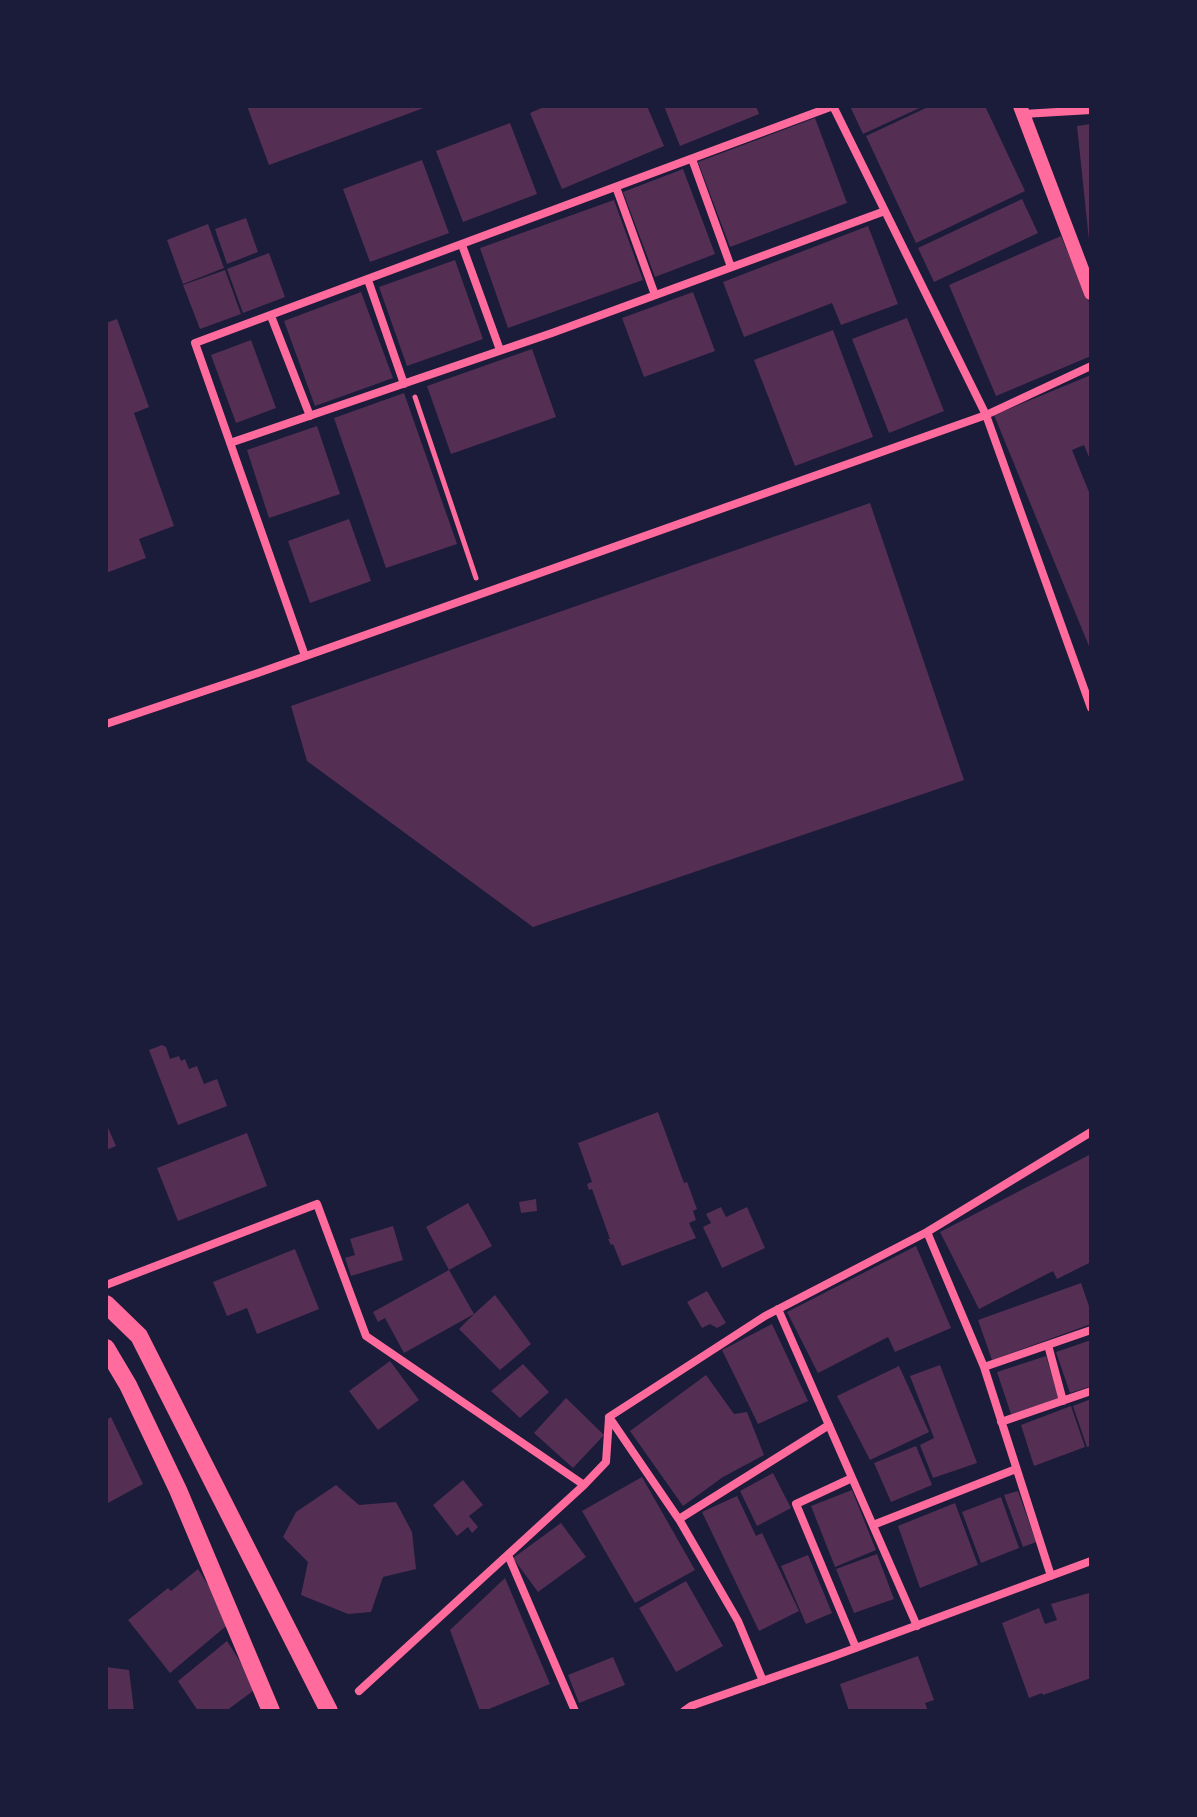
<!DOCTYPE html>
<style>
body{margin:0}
#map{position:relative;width:1197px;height:1817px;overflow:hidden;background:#1b1b3a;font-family:Manrope,sans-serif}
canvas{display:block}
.frame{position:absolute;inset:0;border:108px solid #1b1b3a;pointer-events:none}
</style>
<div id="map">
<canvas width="1197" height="1817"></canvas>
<div class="frame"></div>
</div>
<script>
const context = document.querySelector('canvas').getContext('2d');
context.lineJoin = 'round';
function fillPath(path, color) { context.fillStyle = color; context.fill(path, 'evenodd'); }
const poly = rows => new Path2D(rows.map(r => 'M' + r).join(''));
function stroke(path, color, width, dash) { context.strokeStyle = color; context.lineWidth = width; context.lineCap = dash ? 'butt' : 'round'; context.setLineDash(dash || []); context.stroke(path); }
fillPath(poly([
 [247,106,429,106,269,165],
 [546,106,647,106,664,146,562,189,530,113],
 [664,106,756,106,759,114,680,146],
 [850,106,924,106,863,134],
 [930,106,985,106,1025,191,916,243,866,136],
 [815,118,847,203,730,247,698,162],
 [510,123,537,194,463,222,436,151],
 [1091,124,1091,240,1089,240,1077,126],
 [422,160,449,233,370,262,343,189],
 [683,169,715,254,655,277,623,192],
 [1022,199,1038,233,934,282,918,248],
 [614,200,643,280,508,328,480,248],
 [246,218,258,252,227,264,215,229],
 [208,224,224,268,183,284,167,240],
 [868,226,898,304,841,325,832,303,744,337,723,282],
 [1061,236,1091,307,1091,356,996,396,949,285],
 [269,253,285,297,243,313,227,269],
 [455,260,483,339,407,366,379,287],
 [225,270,241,314,200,329,183,285],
 [361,292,393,378,315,406,284,321],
 [693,292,715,351,644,377,622,318],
 [907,318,944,411,889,433,852,339],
 [117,319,149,407,134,413,174,526,139,539,146,558,106,573,106,323],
 [833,330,873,437,795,466,754,360],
 [251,340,276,408,236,423,211,355],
 [532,349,556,417,451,454,427,386],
 [1091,375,1091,462,1084,445,1072,450,1091,497,1091,651,994,415],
 [404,393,457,544,386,568,334,418],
 [317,426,340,494,269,518,247,450],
 [870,503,964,780,533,927,307,761,291,706],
 [349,519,371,581,310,603,288,541],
 [162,1045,166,1047,170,1059,179,1056,181,1061,185,1059,189,1069,197,1066,204,1084,217,1079,227,1106,178,1125,149,1050],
 [658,1112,684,1183,687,1182,697,1209,693,1211,696,1220,689,1223,696,1238,622,1266,613,1244,611,1245,608,1239,610,1239,592,1189,589,1190,587,1184,592,1182,578,1143],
 [106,1123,116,1146,106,1150],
 [247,1133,267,1186,178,1221,157,1168],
 [1091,1154,1091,1262,1057,1279,1053,1271,979,1309,940,1232],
 [536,1199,537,1211,521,1213,519,1202],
 [468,1203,492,1246,449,1270,426,1227],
 [721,1207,726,1217,747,1207,765,1248,722,1268,703,1227,711,1223,706,1214],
 [393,1226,403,1260,351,1276,345,1258,355,1255,350,1239],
 [916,1246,951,1328,895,1352,888,1337,818,1373,787,1312],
 [295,1249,319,1309,257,1334,247,1308,227,1316,213,1282],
 [449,1270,474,1314,495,1295,531,1344,500,1370,459,1329,474,1314,404,1353,385,1318,378,1322,373,1312],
 [1081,1283,1091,1312,1091,1324,992,1360,978,1320],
 [707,1291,726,1323,717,1328,710,1324,702,1328,687,1302],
 [772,1324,808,1401,758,1424,722,1350],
 [1091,1340,1091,1386,1070,1393,1056,1352],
 [1046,1356,1059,1399,1011,1414,997,1372],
 [390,1361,419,1400,378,1430,349,1391],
 [523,1364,549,1392,520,1418,491,1391],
 [940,1365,977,1463,933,1478,920,1445,934,1438,910,1376],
 [899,1366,929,1432,870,1460,837,1396],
 [706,1375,734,1414,747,1412,764,1455,723,1477,683,1506,630,1431],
 [566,1398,604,1435,573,1468,534,1433],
 [1091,1399,1091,1446,1087,1447,1073,1406],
 [1071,1406,1085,1447,1034,1466,1021,1425],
 [111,1417,143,1484,106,1504,106,1420],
 [916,1446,932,1485,891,1502,874,1463],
 [773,1473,791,1508,757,1526,740,1491],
 [642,1477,695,1570,635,1603,582,1511],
 [463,1480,483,1505,469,1516,478,1527,472,1533,468,1527,457,1536,433,1505],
 [336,1485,359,1505,396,1502,412,1532,416,1569,383,1577,371,1612,348,1614,301,1595,308,1562,283,1537,296,1512],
 [852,1490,876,1550,835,1567,811,1506],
 [1018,1491,1036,1542,1023,1547,1004,1495],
 [737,1496,756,1536,762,1533,799,1611,759,1631,702,1512],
 [1001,1497,1019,1548,981,1563,962,1512],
 [955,1503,978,1565,920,1588,898,1526],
 [561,1523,586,1557,538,1592,513,1558],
 [877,1554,894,1599,854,1613,836,1569],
 [808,1555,832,1613,806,1624,781,1566],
 [198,1569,231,1622,170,1673,128,1620,168,1588,171,1591],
 [505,1578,550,1684,484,1711,480,1711,450,1630],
 [686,1581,723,1646,676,1672,639,1608],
 [1089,1593,1091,1599,1091,1678,1043,1695,1042,1693,1029,1698,1002,1623,1039,1608,1045,1624,1057,1620,1051,1604],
 [227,1641,257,1688,226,1711,198,1711,178,1681],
 [918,1656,934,1700,925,1703,928,1711,849,1711,840,1684],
 [613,1657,625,1685,579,1703,568,1675],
 [106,1667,129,1670,134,1711,106,1711]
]), '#542f53');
stroke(poly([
 [415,397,476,578]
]), '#ff6b9d', 5);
stroke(poly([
 [833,106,986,415,1091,708],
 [1023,114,1091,110],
 [692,159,731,267],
 [616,187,655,295],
 [462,245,500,350],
 [368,280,404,384],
 [271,316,310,416],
 [230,443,552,333,885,211],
 [305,656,195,343,833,106],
 [106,724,258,673,986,415,1091,366],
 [927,1232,984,1367,1051,1576],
 [106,1285,317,1204,366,1336,584,1485],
 [778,1309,917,1626],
 [1048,1345,1063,1401],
 [984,1367,1091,1330],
 [1001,1422,1091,1391],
 [852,1478,796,1504,856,1648],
 [679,1519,829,1425],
 [873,1525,1016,1469],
 [508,1555,575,1711],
 [763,1681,738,1621,680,1521,609,1417,765,1316,927,1232,1091,1132],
 [359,1691,584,1485,606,1462,609,1418],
 [684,1711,691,1706,834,1656,1091,1561]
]), '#ff6b9d', 8);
stroke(poly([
 [1020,106,1091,293]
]), '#ff6b9d', 14);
stroke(poly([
 [106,1304,139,1336,329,1711],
 [106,1348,128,1385,178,1490,271,1711]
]), '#ff6b9d', 18);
</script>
